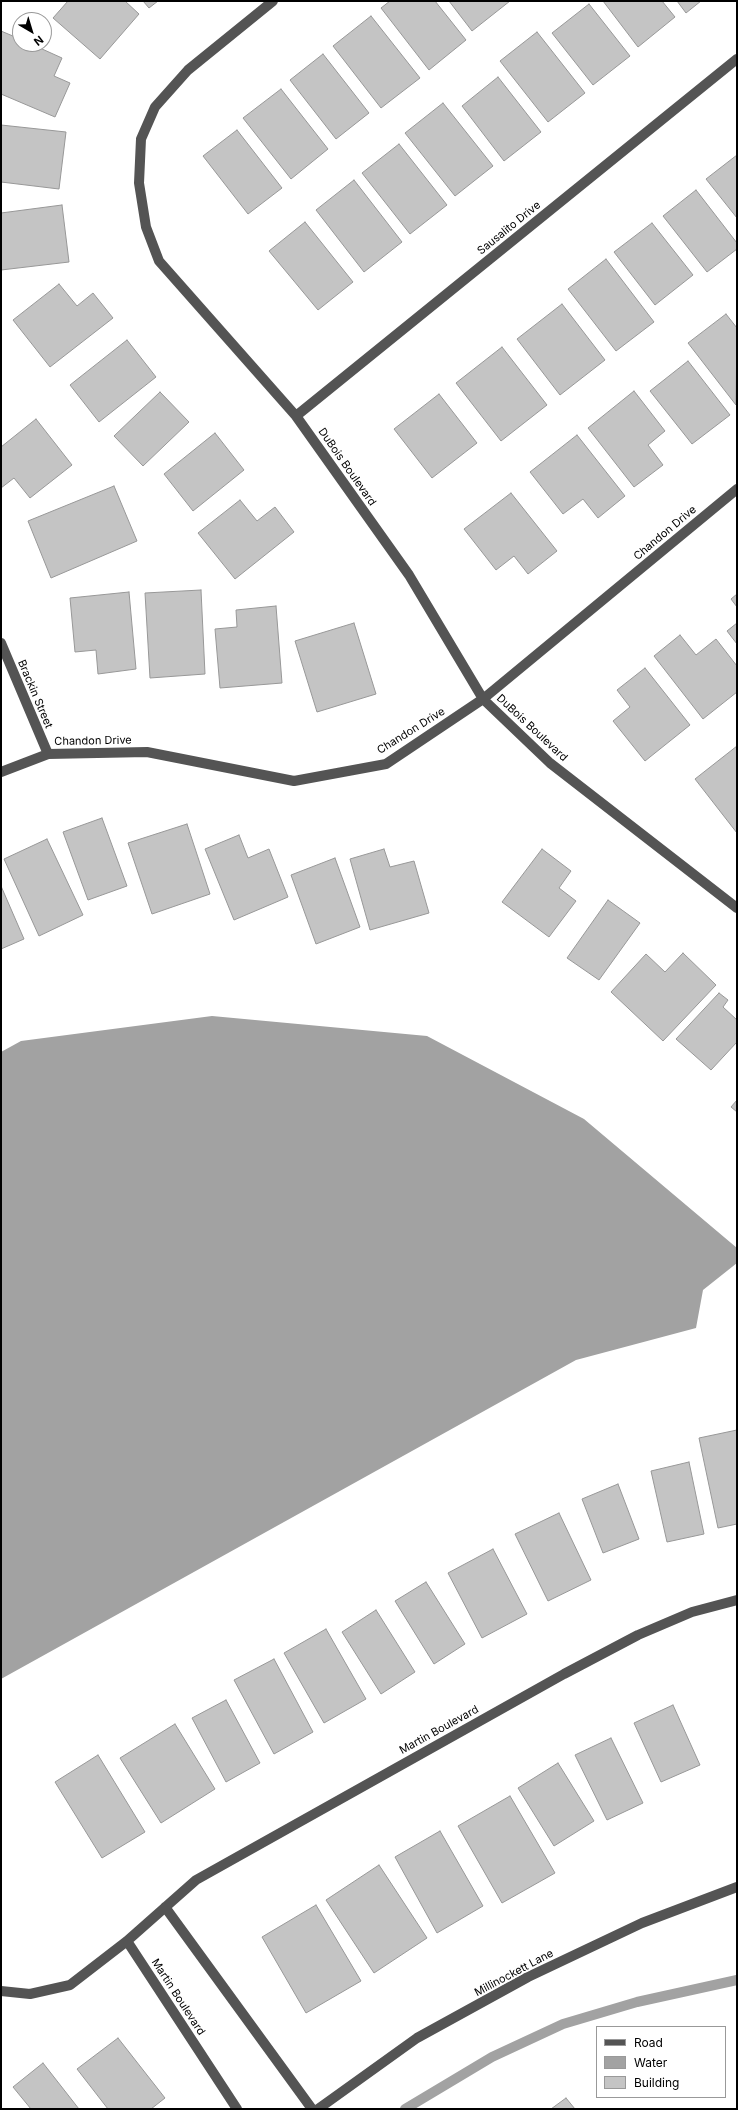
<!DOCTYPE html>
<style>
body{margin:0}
#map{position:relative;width:738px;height:2110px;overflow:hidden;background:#fff;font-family:Inter,sans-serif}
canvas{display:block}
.frame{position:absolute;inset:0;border:2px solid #000;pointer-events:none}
.legend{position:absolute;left:596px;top:2026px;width:130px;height:72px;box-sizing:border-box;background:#fff;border:1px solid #999;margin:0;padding:5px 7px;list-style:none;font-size:12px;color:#000}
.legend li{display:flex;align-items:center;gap:8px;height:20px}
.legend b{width:20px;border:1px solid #999}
.north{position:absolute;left:12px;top:12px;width:40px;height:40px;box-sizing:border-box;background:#fff;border:1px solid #999;border-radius:50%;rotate:142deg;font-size:11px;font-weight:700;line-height:16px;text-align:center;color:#000}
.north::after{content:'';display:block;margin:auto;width:14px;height:18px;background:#000;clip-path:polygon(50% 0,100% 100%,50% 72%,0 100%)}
</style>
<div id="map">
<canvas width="738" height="2110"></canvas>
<div class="frame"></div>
<ul class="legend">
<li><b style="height:5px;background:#545454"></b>Road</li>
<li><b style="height:11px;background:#a2a2a2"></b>Water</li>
<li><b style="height:11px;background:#c4c4c4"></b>Building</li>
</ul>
<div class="north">N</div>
</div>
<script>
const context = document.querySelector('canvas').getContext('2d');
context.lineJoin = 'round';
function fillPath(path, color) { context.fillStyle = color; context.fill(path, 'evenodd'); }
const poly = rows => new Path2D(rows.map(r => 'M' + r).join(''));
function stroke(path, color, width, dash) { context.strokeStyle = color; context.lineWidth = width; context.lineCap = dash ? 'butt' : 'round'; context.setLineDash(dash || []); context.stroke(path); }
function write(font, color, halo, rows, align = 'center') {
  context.font = font + ' Inter,sans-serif'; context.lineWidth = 3.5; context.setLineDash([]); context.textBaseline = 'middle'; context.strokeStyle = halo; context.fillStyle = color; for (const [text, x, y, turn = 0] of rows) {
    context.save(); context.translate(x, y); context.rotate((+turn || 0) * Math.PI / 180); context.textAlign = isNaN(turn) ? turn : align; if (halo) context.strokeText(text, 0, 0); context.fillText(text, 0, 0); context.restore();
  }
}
fillPath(poly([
 [212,1016,427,1036,584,1119,737,1248,737,1263,703,1290,696,1328,576,1360,1,1679,1,1052,21,1041]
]), '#a2a2a2');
stroke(poly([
 [405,2109,492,2057,563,2024,637,2002,737,1980]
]), '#a2a2a2', 10);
const building = poly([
 [68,1,125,1,139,14,100,59,53,18,68,1],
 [143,1,158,1,149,8,143,1],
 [390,1,435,1,466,40,429,70,381,8,390,1],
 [449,1,510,1,472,31,449,1],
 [603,1,662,1,675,17,638,47,603,1],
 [677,1,701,1,686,13,677,1],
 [589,4,630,56,593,85,552,33,589,4],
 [371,16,420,78,381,108,333,46,371,16],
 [1,31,20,39,20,44,31,44,62,58,54,76,70,83,55,117,1,94,1,31],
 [537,32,585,93,548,122,500,61,537,32],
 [323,54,369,113,336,139,290,80,323,54],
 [498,77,541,132,504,161,462,106,498,77],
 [281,89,328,149,291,179,243,118,281,89],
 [443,103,493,166,455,196,405,133,443,103],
 [1,125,66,132,59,189,1,182,1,125],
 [237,130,282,188,248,214,203,156,237,130],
 [399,144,447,205,410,234,362,173,399,144],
 [737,155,737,218,706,179,737,155],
 [354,180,402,242,364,272,316,210,354,180],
 [696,190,737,243,737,249,707,272,663,216,696,190],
 [62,205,69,262,1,270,1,213,62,205],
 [305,222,353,282,318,310,269,251,305,222],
 [652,223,693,275,655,305,614,252,652,223],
 [606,259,654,322,616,351,568,289,606,259],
 [59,284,77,306,93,293,113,318,50,367,13,320,59,284],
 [562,304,605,360,560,395,517,339,562,304],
 [726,314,737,328,736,405,688,343,726,314],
 [127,340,156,377,99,422,70,385,127,340],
 [502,347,547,405,501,441,456,383,502,347],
 [688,361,730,415,692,444,650,391,688,361],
 [634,391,665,431,648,445,663,465,634,487,588,428,634,391],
 [160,392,189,422,143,466,114,436,160,392],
 [439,394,477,443,432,478,394,429,439,394],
 [36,419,72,465,30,498,14,478,1,488,1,447,36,419],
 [215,433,244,470,193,511,164,474,215,433],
 [577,435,625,496,598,518,583,499,563,514,530,472,577,435],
 [114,486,137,541,51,578,28,521,114,486],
 [511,493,557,551,528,574,514,556,496,570,464,529,511,493],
 [240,500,257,521,275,507,294,532,235,579,198,533,240,500],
 [201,590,205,674,150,678,145,593,201,590],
 [129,592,136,669,98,674,96,650,75,652,70,598,129,592],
 [737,594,737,607,731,599,737,594],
 [276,606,282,683,220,688,215,629,237,627,236,610,276,606],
 [354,623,376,694,317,712,295,641,354,623],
 [737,623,737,644,727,631,737,623],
 [680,635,696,655,716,639,737,666,737,692,703,719,654,656,680,635],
 [645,668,690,725,645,761,613,721,630,707,617,690,645,668],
 [737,746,737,833,695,779,737,746],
 [102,818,127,886,88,900,63,832,102,818],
 [187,824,210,894,152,914,128,843,187,824],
 [239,835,248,858,269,849,288,897,234,920,205,849,239,835],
 [47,839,83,915,39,936,4,859,47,839],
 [384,849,390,867,414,861,429,913,370,930,350,859,384,849],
 [542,849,571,871,559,888,576,901,549,937,502,902,542,849],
 [335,858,360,927,316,944,291,875,335,858],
 [1,886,24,939,1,949,1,886],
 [608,900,640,923,599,980,567,958,608,900],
 [683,953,716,985,663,1041,611,992,646,954,665,972,683,953],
 [719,993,728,1000,723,1007,737,1020,737,1042,711,1070,676,1039,719,993],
 [737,1100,737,1112,731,1107,737,1100],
 [737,1430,737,1524,718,1528,699,1438,737,1430],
 [689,1462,704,1534,667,1542,651,1471,689,1462],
 [618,1484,639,1539,603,1553,582,1499,618,1484],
 [559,1513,591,1580,548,1601,515,1534,559,1513],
 [493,1549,527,1614,482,1638,448,1573,493,1549],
 [426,1582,465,1644,434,1664,395,1601,426,1582],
 [376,1610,415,1672,381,1694,342,1632,376,1610],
 [326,1629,366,1699,324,1723,284,1653,326,1629],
 [274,1659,313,1732,274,1754,234,1680,274,1659],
 [226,1700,260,1763,226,1782,192,1718,226,1700],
 [673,1705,700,1765,661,1782,634,1723,673,1705],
 [175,1724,215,1789,161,1823,120,1758,175,1724],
 [611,1738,643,1803,607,1820,575,1755,611,1738],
 [98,1755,145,1832,102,1858,55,1782,98,1755],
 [558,1763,594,1821,554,1846,518,1788,558,1763],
 [510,1796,555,1873,502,1903,458,1826,510,1796],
 [440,1831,483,1906,437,1933,395,1857,440,1831],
 [379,1865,427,1938,374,1973,326,1900,379,1865],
 [316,1905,361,1981,306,2013,262,1937,316,1905],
 [118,2038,165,2098,151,2109,108,2109,77,2069,118,2038],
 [43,2063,79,2109,31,2109,13,2087,43,2063],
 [566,2098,575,2109,551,2109,566,2098]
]);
fillPath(building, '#c4c4c4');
stroke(building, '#989898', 1);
stroke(poly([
 [273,1,188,70,155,107,141,139,139,183,146,227,159,261,296,416,409,575,483,699,550,763,737,908],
 [296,416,737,59],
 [1,643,48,754],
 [1,772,48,754,147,752,294,781,386,764,483,699,737,489],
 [165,1907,312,2109],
 [127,1941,237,2109],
 [1,1991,30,1994,70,1985,127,1941,196,1880,564,1674,638,1635,692,1612,737,1600],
 [318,2109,417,2038,528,1977,642,1923,737,1887]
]), '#545454', 10);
write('11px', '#000', '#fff', [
 ["Sausalito Drive",509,228,-39],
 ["DuBois Boulevard",347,467,55],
 ["Chandon Drive",665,533,-40],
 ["Brackin Street",35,694,67],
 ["DuBois Boulevard",532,728,43],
 ["Chandon Drive",411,731,-32],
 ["Chandon Drive",93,741,-1],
 ["Martin Boulevard",439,1730,-29],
 ["Millinockett Lane",514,1973,-28],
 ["Martin Boulevard",178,1997,57]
]);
</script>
